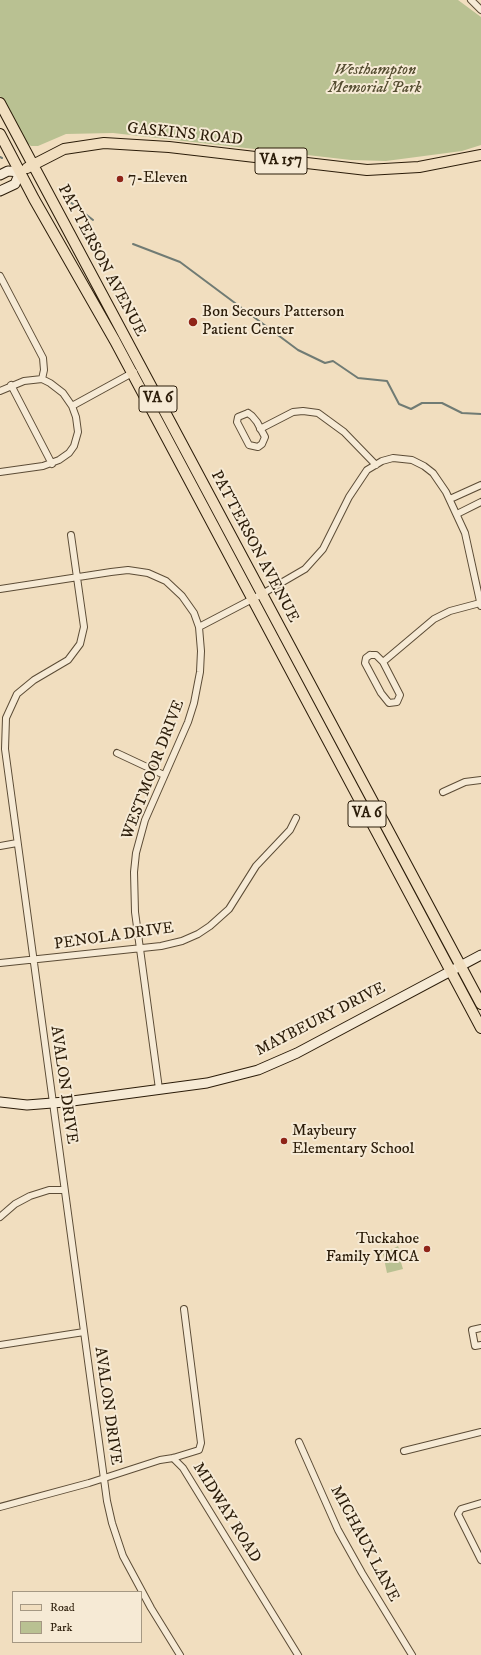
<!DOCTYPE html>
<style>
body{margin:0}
#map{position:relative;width:481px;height:1655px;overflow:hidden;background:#f1debf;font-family:"IM FELL DW Pica",serif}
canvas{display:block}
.legend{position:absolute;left:12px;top:1591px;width:130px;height:52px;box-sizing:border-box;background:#f6ead5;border:1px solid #a59883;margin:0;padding:5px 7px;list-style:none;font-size:12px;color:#2b1c09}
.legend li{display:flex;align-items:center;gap:8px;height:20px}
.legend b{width:20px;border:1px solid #a59883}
</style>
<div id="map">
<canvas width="481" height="1655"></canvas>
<ul class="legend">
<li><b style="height:5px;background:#f1debf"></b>Road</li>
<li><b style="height:11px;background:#b9c192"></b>Park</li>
</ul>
</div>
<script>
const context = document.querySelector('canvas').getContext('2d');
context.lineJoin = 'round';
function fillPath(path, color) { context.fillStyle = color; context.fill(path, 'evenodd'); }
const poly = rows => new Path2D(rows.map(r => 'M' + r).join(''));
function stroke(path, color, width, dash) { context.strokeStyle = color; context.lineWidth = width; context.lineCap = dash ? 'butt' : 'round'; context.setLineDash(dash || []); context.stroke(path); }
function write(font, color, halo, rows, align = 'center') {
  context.font = font + ' "IM FELL DW Pica",serif'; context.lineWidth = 4; context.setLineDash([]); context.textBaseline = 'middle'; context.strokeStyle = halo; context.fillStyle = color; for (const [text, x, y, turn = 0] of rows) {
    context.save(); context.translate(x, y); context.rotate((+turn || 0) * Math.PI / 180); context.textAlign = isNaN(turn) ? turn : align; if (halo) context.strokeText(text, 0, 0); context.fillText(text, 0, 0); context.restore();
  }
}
fillPath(poly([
 [0,0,458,0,481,17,481,145,462,151,386,161,351,160,113,133,66,134,38,146,31,146,25,141,0,96],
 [398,1246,403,1259,400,1259,403,1269,387,1273,383,1254]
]), '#b9c192');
stroke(poly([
 [0,157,2,158],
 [69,201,93,220],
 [133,244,180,262,298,350,325,363,333,361,358,378,387,381,399,404,411,409,422,403,442,403,462,413,481,414]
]), '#707b74', 2);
const street = poly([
 [471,0,481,10],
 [0,276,43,358,44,370,42,379],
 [11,385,52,464],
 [0,391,24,381,42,379,50,383,63,393,72,406,76,417,78,432,74,446,69,453,59,460,43,466,0,472],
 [72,406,134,372],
 [248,413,252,416,257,422,265,437,262,444,258,447,249,445,237,422,238,417,248,413],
 [260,429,293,412,303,411,318,413,344,432,376,465],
 [450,499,481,485],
 [457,514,481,502],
 [71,535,84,627,80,644,68,660,34,680,17,694,6,718,5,749,107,1501,112,1523,123,1556,151,1608,180,1655],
 [0,589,111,572,128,570,148,573,166,581,182,596,194,613,199,627,201,651,200,672,194,703,188,722,145,820,136,853,134,872,135,912,159,1089],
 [199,627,262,594,305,569,323,549,349,497,367,470,382,461,393,458,412,460,424,466,433,473,446,492,465,533,481,606],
 [370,655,376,655,383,662,400,695,397,702,389,703,381,693,365,663,366,658,370,655],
 [383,662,434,619,450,611,480,603],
 [117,753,164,775],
 [443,792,465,782,481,780],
 [0,846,17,843],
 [0,963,161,946,182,941,198,934,210,926,229,909,256,866,290,830,296,818],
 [0,1217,15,1204,30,1196,49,1190,64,1190],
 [481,1328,472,1330,475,1346,481,1345],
 [0,1345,84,1332],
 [299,1442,338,1530,362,1573,412,1655],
 [404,1451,481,1432],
 [173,1458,183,1468,298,1655],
 [481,1503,461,1509,458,1514,481,1560],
 [0,1507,89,1483,160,1460,173,1458,199,1450,201,1443,184,1309]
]);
const secondary = poly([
 [0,175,8,171,20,172,15,184,0,191],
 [0,1102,27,1105,65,1102,207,1083,258,1070,297,1053,481,955]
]);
const primary = poly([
 [0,103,481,1004],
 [0,134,34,199,115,341,481,1028],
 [27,168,64,149,104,143,169,147,367,170,419,167,481,155]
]);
stroke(street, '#5c4c36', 8);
stroke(secondary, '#2b1c09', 11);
stroke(primary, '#2b1c09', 12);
stroke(street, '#f6ead5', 6);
stroke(secondary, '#f6ead5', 9);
stroke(primary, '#f1debf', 10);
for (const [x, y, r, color] of [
 [120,179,4,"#8f2418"],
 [193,322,5,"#8f2418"],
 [284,1141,4,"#8f2418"],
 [427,1249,4,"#8f2418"]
]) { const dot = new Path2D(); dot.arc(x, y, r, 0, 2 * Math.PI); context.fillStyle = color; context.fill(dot); stroke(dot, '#f6ead5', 1.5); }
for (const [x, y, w] of [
 [281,161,52],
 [158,399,38],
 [367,814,38]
]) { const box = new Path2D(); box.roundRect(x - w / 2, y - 13, w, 26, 3); context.fillStyle = '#f6ead5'; context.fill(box); stroke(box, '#2b1c09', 1); }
write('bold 15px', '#2b1c09', null, [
 ["VA 157",281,161],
 ["VA 6",158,399],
 ["VA 6",367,814]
]);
write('italic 16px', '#564e32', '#f6ead5', [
 ["Westhampton",375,71],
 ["Memorial Park",375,89]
]);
write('16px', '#2b1c09', '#f6ead5', [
 ["GASKINS ROAD",185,135,6],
 ["PATTERSON AVENUE",101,261,62],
 ["PATTERSON AVENUE",254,547,62],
 ["WESTMOOR DRIVE",154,770,-69],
 ["PENOLA DRIVE",114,937,-8],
 ["MAYBEURY DRIVE",321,1020,-27],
 ["AVALON DRIVE",63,1085,82],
 ["AVALON DRIVE",107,1406,82],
 ["MIDWAY ROAD",226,1513,58],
 ["MICHAUX LANE",364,1544,62]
]);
write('16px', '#2b1c09', '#f6ead5', [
 ["7-Eleven",128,179],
 ["Bon Secours Patterson",202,313],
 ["Patient Center",202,331],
 ["Maybeury",292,1132],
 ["Elementary School",292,1150],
 ["Tuckahoe",419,1240,"right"],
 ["Family YMCA",419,1258,"right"]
], 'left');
</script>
